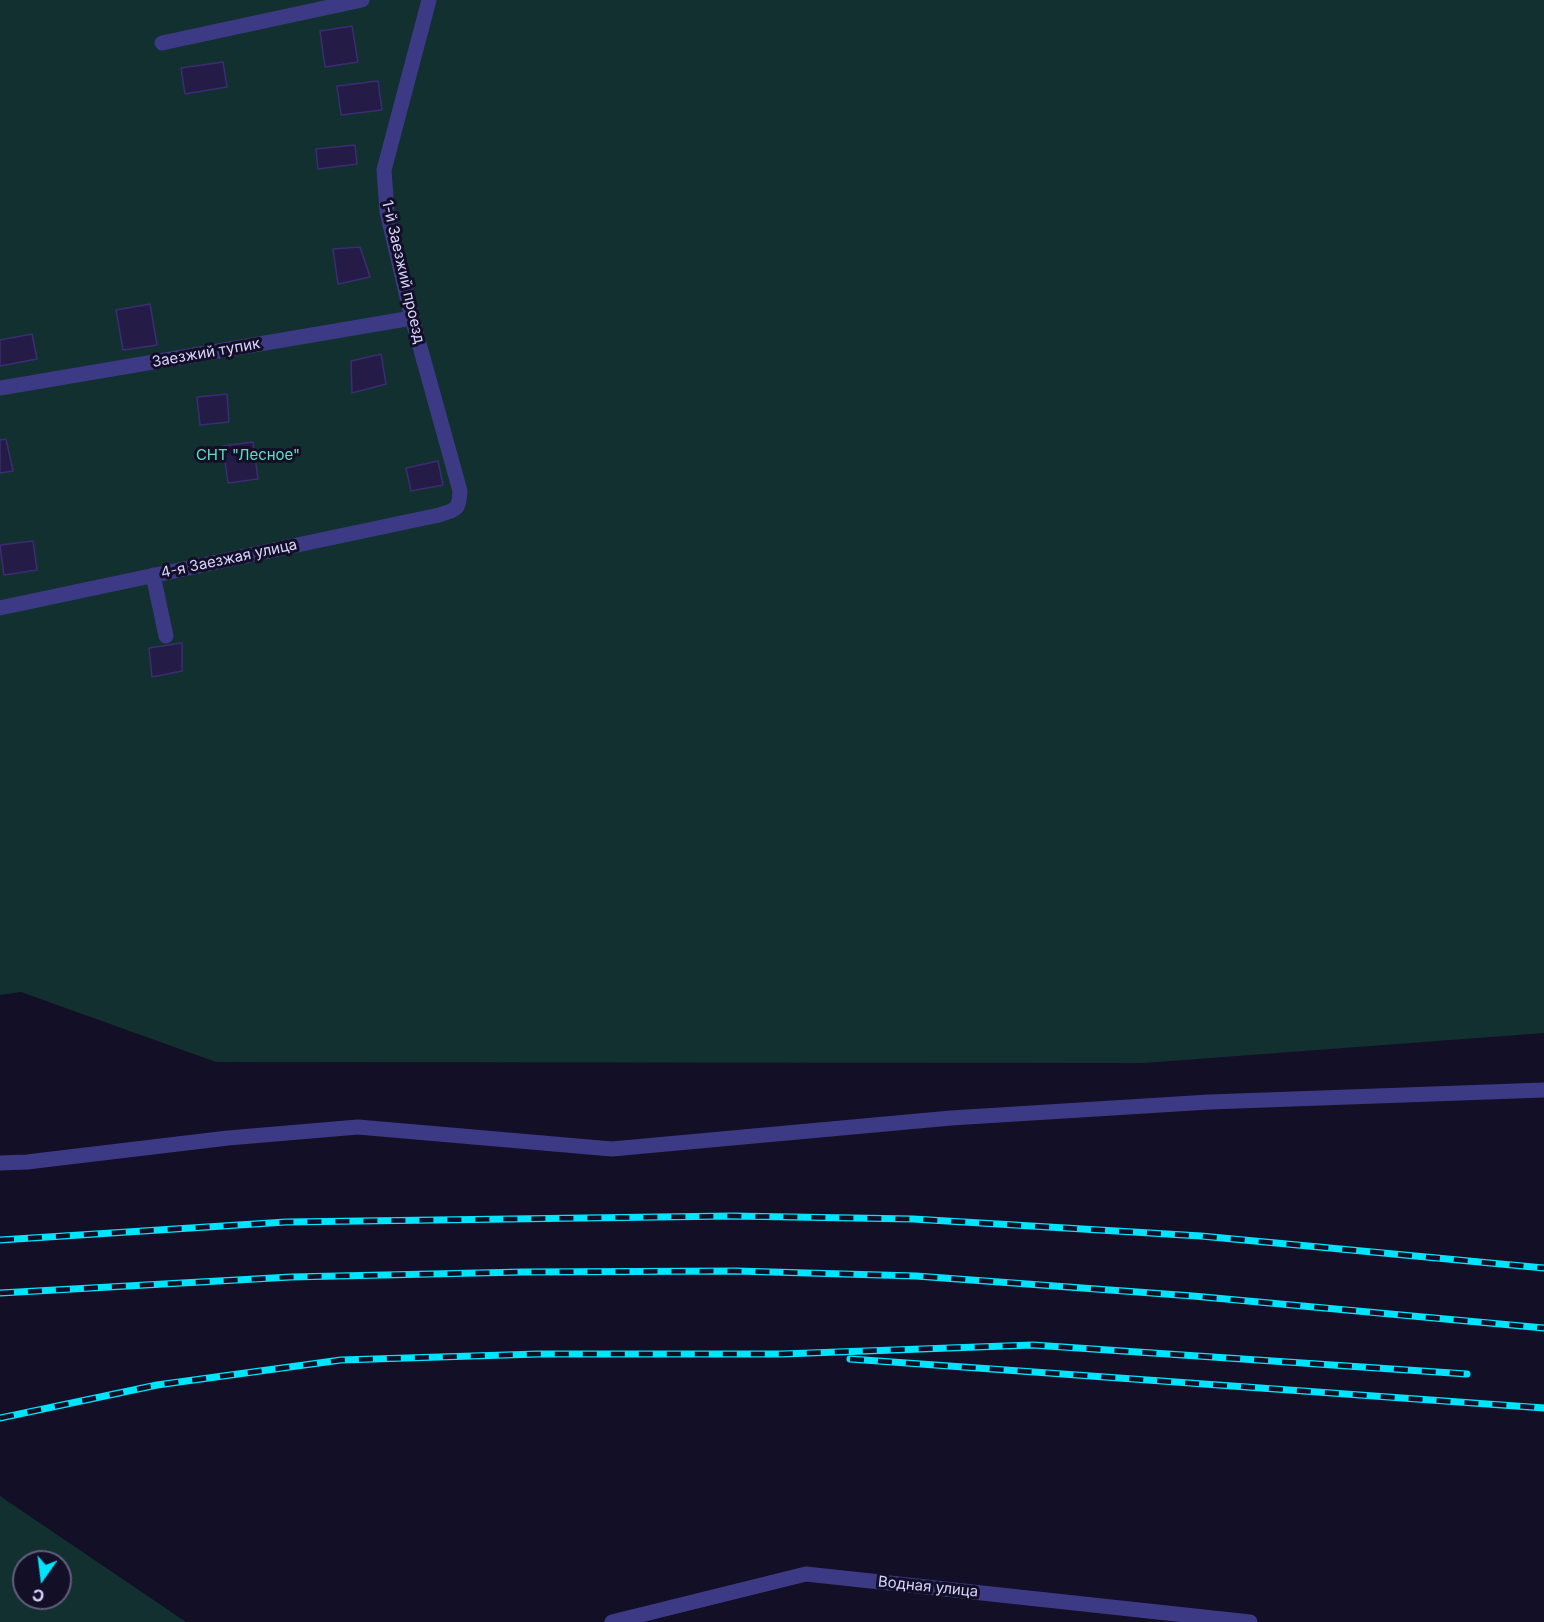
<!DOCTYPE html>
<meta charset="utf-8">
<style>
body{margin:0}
#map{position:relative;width:1544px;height:1622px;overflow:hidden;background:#130f26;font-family:Inter,sans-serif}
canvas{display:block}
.north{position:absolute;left:12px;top:1550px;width:60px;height:60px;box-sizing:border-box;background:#130f26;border:2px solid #625e7d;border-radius:50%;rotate:194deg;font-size:16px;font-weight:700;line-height:24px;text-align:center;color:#d9d4ff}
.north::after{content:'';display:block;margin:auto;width:21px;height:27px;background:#00e5ff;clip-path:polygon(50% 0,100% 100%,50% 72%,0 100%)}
</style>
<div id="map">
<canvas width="1544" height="1622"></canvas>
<div class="north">С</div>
</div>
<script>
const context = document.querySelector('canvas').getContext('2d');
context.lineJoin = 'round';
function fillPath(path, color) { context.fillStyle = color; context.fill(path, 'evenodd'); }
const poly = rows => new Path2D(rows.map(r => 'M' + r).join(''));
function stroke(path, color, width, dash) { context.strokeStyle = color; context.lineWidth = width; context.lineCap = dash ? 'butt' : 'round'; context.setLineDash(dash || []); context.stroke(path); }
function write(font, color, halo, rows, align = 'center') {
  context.font = font + ' Inter,sans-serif'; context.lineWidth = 6; context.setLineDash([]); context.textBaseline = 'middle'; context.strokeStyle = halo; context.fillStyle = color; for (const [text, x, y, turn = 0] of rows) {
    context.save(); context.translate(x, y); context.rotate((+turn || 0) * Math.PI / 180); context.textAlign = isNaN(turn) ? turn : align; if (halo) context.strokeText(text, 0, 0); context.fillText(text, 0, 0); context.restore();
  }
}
fillPath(poly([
 [0,0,1544,0,1544,1033,1144,1063,216,1062,21,992,0,995],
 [0,1496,186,1622,0,1622],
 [24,1562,60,1562,60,1598,24,1598]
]), '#12302f');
const building = poly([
 [352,26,358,62,325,67,320,31,352,26],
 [223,62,227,87,185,94,181,68,223,62],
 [378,81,382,110,341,115,337,86,378,81],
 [355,145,357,164,318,169,316,149,355,145],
 [360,247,370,277,338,284,333,249,360,247],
 [150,304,157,345,123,350,116,310,150,304],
 [32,334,37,359,0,366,0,340,32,334],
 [381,354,386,384,352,393,351,361,381,354],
 [227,394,229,422,200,425,197,397,227,394],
 [6,439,13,471,0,473,0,440,6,439],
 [253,442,258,479,228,483,223,446,253,442],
 [438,461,443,485,411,491,406,468,438,461],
 [33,541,37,570,4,575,0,545,33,541],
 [182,643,182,671,152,677,149,648,182,643]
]);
fillPath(building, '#241b47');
stroke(building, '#3b2d73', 1.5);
stroke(poly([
 [162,43,362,0],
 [0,388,412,318],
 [153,575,166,636],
 [0,608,439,515,451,511,457,507,459,501,460,491,412,318,387,212,384,170,429,0],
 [0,1163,27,1162,228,1138,358,1127,612,1149,951,1118,1209,1102,1544,1090],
 [612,1622,806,1574,1250,1622]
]), '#3d3a85', 15);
const rail = poly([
 [0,1240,286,1222,732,1216,913,1219,1201,1236,1544,1268],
 [0,1293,291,1277,523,1272,736,1271,916,1276,1193,1296,1544,1328],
 [850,1359,1544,1408],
 [0,1418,157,1385,341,1360,538,1354,782,1354,1033,1345,1467,1374]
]);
stroke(rail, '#00e5ff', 7);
stroke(rail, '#130f26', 4.5, [14]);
write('15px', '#d9d4ff', '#130f26', [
 ["1-й Заезжий проезд",403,272,77],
 ["Заезжий тупик",206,353,-10],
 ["4-я Заезжая улица",229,559,-12],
 ["Водная улица",928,1587,6]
]);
write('15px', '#5fe0c0', '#130f26', [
 ["СНТ \"Лесное\"",248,455]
]);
</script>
